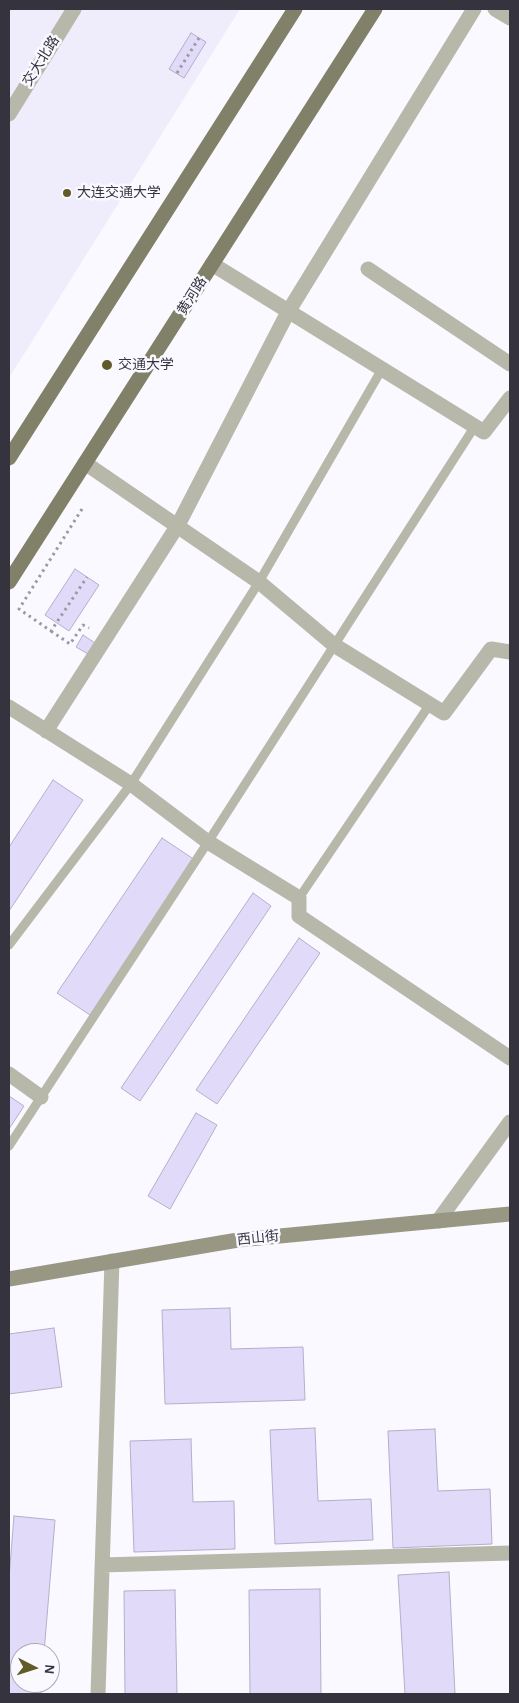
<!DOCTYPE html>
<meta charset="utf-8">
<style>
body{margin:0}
#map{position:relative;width:519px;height:1703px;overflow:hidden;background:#faf9ff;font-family:"Alegreya Sans",sans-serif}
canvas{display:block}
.frame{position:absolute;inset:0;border:10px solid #35333e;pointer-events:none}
.north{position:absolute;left:10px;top:1643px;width:50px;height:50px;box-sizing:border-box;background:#faf9ff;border:1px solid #abaab2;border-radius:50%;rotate:95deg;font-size:14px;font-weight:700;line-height:20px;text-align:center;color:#35333e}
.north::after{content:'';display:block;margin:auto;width:18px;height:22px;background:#605b28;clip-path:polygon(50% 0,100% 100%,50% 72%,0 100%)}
</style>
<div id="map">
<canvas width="519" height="1703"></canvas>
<div class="frame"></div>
<div class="north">N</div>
</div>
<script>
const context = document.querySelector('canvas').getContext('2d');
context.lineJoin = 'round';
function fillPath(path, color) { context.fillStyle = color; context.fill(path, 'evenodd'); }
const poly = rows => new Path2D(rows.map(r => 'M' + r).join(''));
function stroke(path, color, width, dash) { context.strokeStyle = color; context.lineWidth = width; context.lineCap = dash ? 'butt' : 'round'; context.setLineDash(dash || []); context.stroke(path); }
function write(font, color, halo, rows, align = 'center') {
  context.font = font + ' "Alegreya Sans","Noto Sans SC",sans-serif'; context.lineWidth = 5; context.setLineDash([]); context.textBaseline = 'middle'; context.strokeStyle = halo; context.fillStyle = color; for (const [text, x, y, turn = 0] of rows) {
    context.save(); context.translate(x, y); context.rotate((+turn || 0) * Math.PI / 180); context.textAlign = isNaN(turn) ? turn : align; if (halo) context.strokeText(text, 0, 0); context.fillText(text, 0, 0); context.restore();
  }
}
fillPath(poly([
 [9,9,240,9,9,378]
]), '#efecfb');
const building = poly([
 [191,33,206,42,184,78,169,69,191,33],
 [75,569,99,585,69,631,45,615,75,569],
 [83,635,95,643,88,654,76,647,83,635],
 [53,780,83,800,9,911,9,847,53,780],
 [162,838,195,860,90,1015,57,993,162,838],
 [253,893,271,906,140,1101,121,1088,253,893],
 [299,938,320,953,217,1104,196,1090,299,938],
 [9,1096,24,1106,9,1129,9,1096],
 [196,1113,217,1125,170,1209,148,1196,196,1113],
 [230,1308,231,1349,303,1347,305,1400,165,1404,162,1310,230,1308],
 [54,1328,62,1387,9,1394,9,1334,54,1328],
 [315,1428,318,1501,371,1499,373,1540,275,1544,270,1430,315,1428],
 [435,1429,438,1491,490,1489,492,1544,393,1548,388,1431,435,1429],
 [191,1439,193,1502,234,1501,235,1549,134,1552,130,1441,191,1439],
 [14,1516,55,1520,44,1653,20,1653,20,1683,41,1683,41,1694,9,1694,9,1578,14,1516],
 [449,1572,455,1694,405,1694,398,1575,449,1572],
 [320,1589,321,1694,250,1694,249,1590,320,1589],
 [175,1590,177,1694,125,1694,124,1591,175,1590]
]);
fillPath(building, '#e1dbf9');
stroke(building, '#b4aecb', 1);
stroke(poly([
 [177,73,199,38],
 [82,509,19,609,51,631,87,577],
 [51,631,70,644,83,625,89,628]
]), '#9b9aa2', 3, [2.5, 4]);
stroke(poly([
 [299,898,430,704],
 [9,945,131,784,259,582,382,369],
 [9,1146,208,842,475,426]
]), '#b8b8aa', 9);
stroke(poly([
 [495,9,510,18],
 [9,114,74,9],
 [212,264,484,432,510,398],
 [368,269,510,364],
 [85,463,259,582,334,645,444,713,491,649,510,652],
 [9,707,131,784,208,842,299,898,299,916,510,1058],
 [46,731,178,525,288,312,474,9],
 [9,1074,41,1097],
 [438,1221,510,1122],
 [102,1565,510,1553],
 [98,1694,112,1261]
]), '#b8b8aa', 15);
stroke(poly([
 [9,1279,238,1240,510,1214]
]), '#989784', 15);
stroke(poly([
 [9,458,295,9],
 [9,582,375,9]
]), '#818068', 15);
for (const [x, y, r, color] of [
 [67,193,5,"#605b28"],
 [107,365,6,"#605b28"]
]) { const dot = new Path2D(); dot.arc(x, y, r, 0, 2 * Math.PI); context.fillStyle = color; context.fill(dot); stroke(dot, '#faf9ff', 2); }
write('14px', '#35333e', '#faf9ff', [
 ["交大北路",41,61,-58],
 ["黄河路",192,296,-58],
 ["西山街",258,1238,-6]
]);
write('14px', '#35333e', '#faf9ff', [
 ["大连交通大学",77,193],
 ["交通大学",118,365]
], 'left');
</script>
